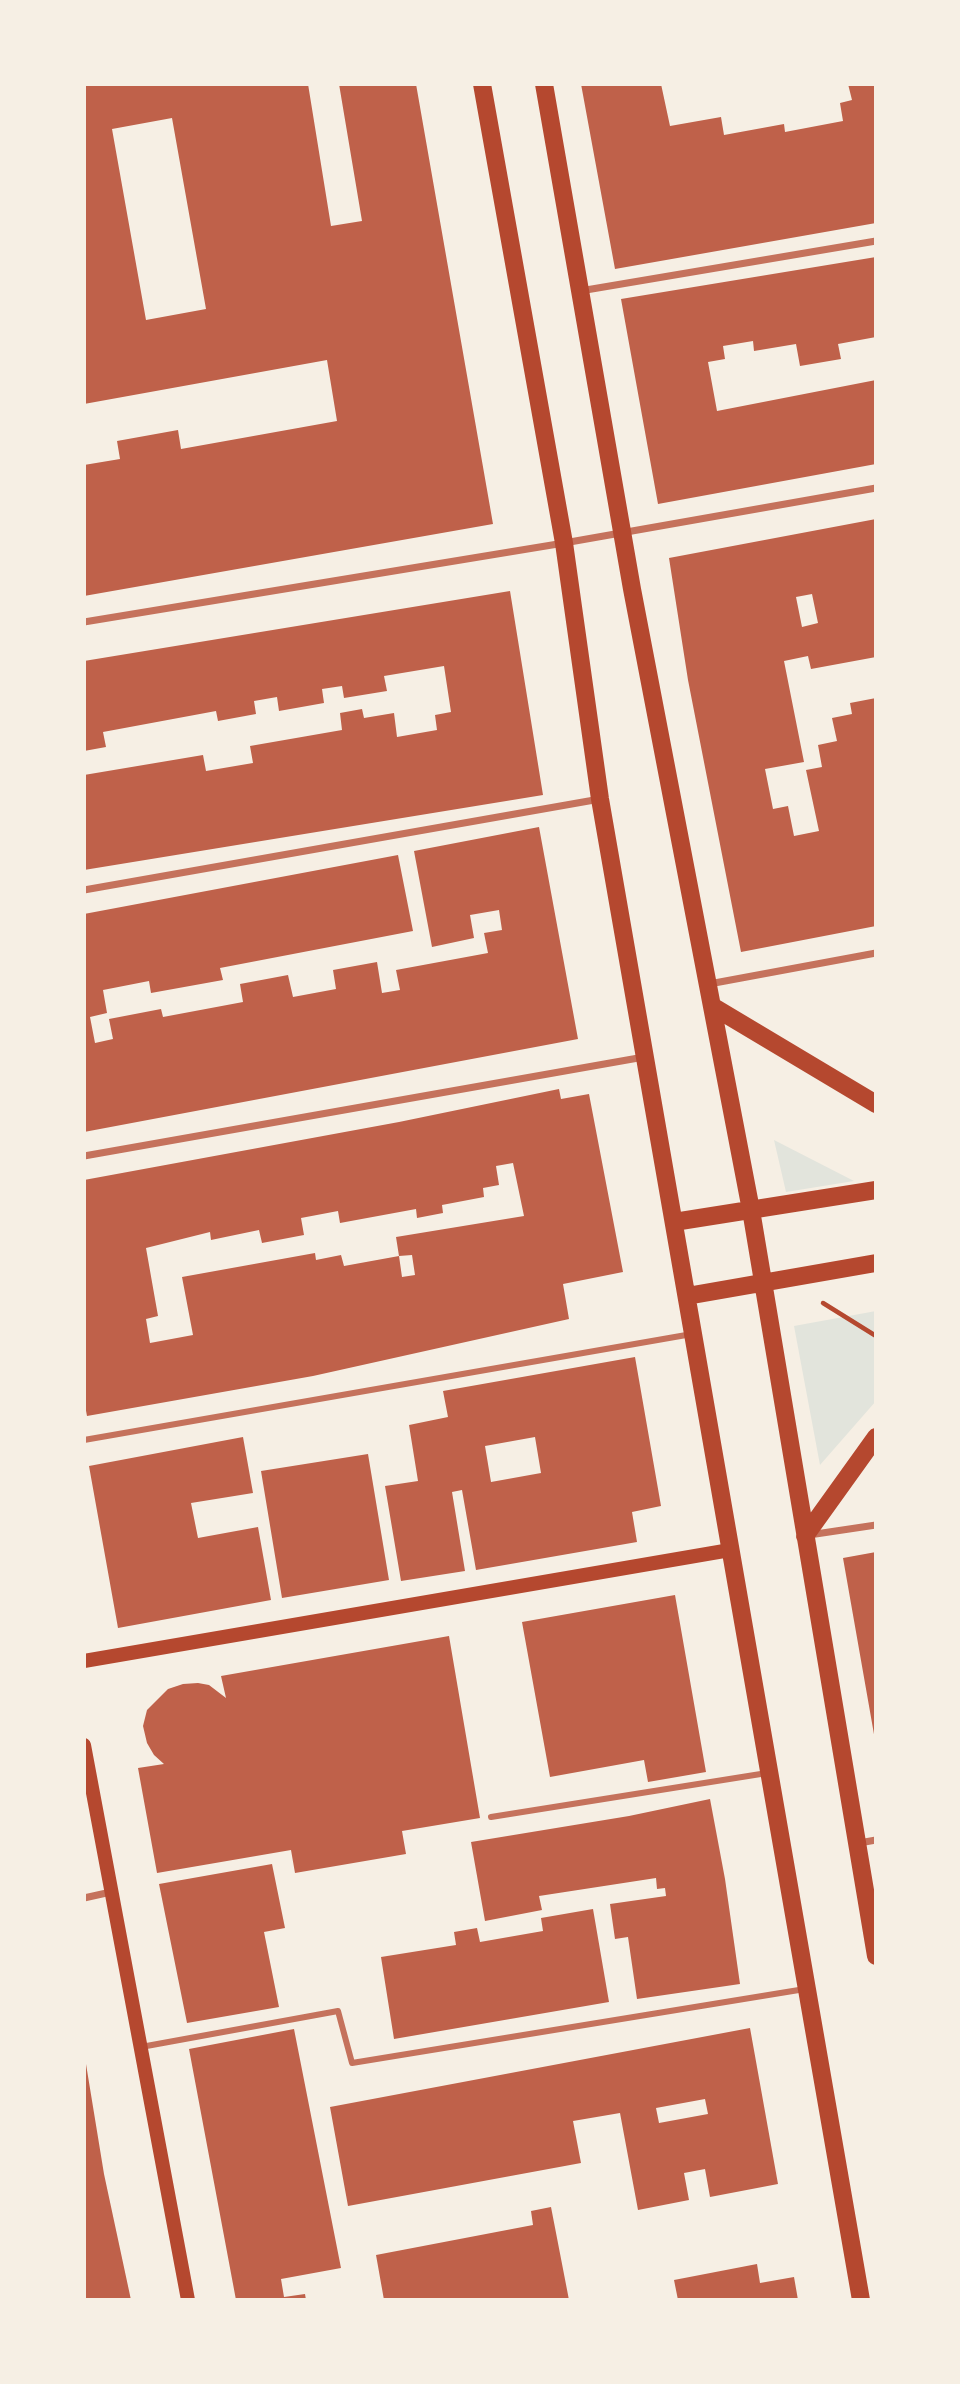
<!DOCTYPE html>
<style>
body{margin:0}
#map{position:relative;width:960px;height:2384px;overflow:hidden;background:#f6efe4;font-family:"Open Sans",sans-serif}
canvas{display:block}
.frame{position:absolute;inset:0;border:86px solid #f6efe4;pointer-events:none}
</style>
<div id="map">
<canvas width="960" height="2384"></canvas>
<div class="frame"></div>
</div>
<script>
const context = document.querySelector('canvas').getContext('2d');
context.lineJoin = 'round';
function fillPath(path, color) { context.fillStyle = color; context.fill(path, 'evenodd'); }
const poly = rows => new Path2D(rows.map(r => 'M' + r).join(''));
function stroke(path, color, width, dash) { context.strokeStyle = color; context.lineWidth = width; context.lineCap = dash ? 'butt' : 'round'; context.setLineDash(dash || []); context.stroke(path); }
fillPath(poly([
 [774,1140,854,1181,786,1192],
 [876,1311,876,1401,820,1465,794,1326]
]), '#e2e4dc');
fillPath(poly([
 [84,84,308,84,331,226,362,221,339,84,416,84,493,524,84,596,84,465,120,459,117,441,178,430,181,449,337,421,327,360,84,404],
 [172,118,206,309,146,320,112,129],
 [581,84,661,84,670,126,721,117,724,135,784,124,785,132,843,121,840,103,852,100,848,84,876,84,876,223,615,269],
 [876,257,876,337,838,344,841,359,800,366,796,344,754,351,753,341,723,346,725,359,708,362,717,411,876,380,876,464,658,504,621,299],
 [876,519,876,657,811,669,808,656,784,661,804,762,765,769,773,809,788,806,794,836,819,831,806,770,822,767,818,745,837,741,832,718,852,714,850,703,876,698,876,926,741,952,688,680,669,558],
 [812,594,818,623,802,627,796,597],
 [510,591,543,795,84,870,84,775,203,755,206,771,253,763,250,746,342,730,340,713,362,709,364,718,394,713,397,737,437,730,435,715,451,712,444,666,384,676,387,691,344,698,342,686,322,689,324,703,279,711,277,697,254,701,256,714,218,721,216,711,103,732,106,747,84,751,84,661],
 [539,827,578,1039,84,1132,84,914,398,855,413,931,220,968,223,980,151,993,149,981,103,990,107,1013,90,1017,95,1043,113,1039,109,1019,161,1009,163,1017,243,1002,240,984,288,975,293,997,336,989,333,970,377,962,382,993,400,990,396,970,488,953,484,933,502,930,499,910,470,915,474,938,432,947,414,851],
 [559,1089,561,1099,589,1094,623,1272,563,1284,569,1319,313,1376,87,1416,84,1400,84,1180,399,1122],
 [513,1163,524,1216,396,1237,399,1256,412,1255,415,1275,402,1277,399,1256,344,1266,341,1255,316,1260,315,1253,182,1277,193,1335,150,1343,146,1319,158,1316,146,1248,210,1232,211,1240,259,1230,262,1243,304,1235,301,1218,338,1211,340,1223,416,1209,417,1218,443,1213,442,1205,484,1197,483,1188,499,1185,496,1166],
 [635,1357,661,1506,632,1512,637,1542,476,1570,462,1490,452,1492,465,1571,401,1581,385,1486,418,1481,409,1425,448,1417,443,1391],
 [535,1437,541,1473,491,1482,485,1446],
 [243,1437,253,1493,191,1503,198,1538,258,1527,271,1600,118,1628,89,1466],
 [368,1454,389,1580,282,1598,261,1471],
 [876,1552,876,1740,875,1740,843,1558],
 [675,1595,706,1772,648,1782,644,1760,550,1777,522,1622],
 [449,1636,480,1818,402,1831,406,1854,295,1873,291,1850,157,1873,138,1768,164,1764,154,1755,147,1743,143,1726,147,1710,168,1689,183,1684,198,1683,209,1685,226,1698,221,1676],
 [710,1799,725,1879,740,1984,637,1999,628,1937,615,1939,610,1904,666,1896,665,1888,657,1889,656,1878,539,1896,542,1910,485,1921,471,1842,629,1816],
 [272,1864,285,1928,264,1932,279,2007,187,2023,159,1884],
 [593,1909,609,2002,394,2039,381,1957,456,1945,454,1932,477,1928,480,1942,543,1931,541,1918],
 [750,2028,778,2184,710,2197,705,2169,684,2173,689,2200,638,2210,620,2113,573,2121,581,2163,348,2206,330,2107],
 [705,2099,708,2114,659,2123,656,2108],
 [294,2029,341,2268,281,2279,284,2297,305,2294,306,2300,236,2300,189,2049],
 [84,2064,86,2064,104,2174,131,2300,84,2300],
 [551,2207,569,2300,499,2300,499,2298,487,2300,384,2300,376,2255,533,2225,531,2211],
 [757,2264,760,2283,794,2277,798,2300,678,2300,674,2280]
]), '#bf614a');
stroke(poly([
 [823,1303,876,1336]
]), '#b5482f', 4.5);
stroke(poly([
 [84,1440,692,1334],
 [491,1817,767,1773],
 [141,2047,338,2011,352,2063,805,1989]
]), '#c5725c', 6);
stroke(poly([
 [580,291,876,241],
 [84,622,564,543,876,488],
 [84,890,600,799],
 [709,984,876,953],
 [84,1156,644,1057],
 [809,1535,876,1525],
 [859,1843,876,1840],
 [84,1898,111,1892]
]), '#c5725c', 7);
stroke(poly([
 [84,1661,730,1550],
 [84,1745,188,2300]
]), '#b5482f', 14);
stroke(poly([
 [482,84,564,543,600,799,861,2300],
 [544,84,632,589,751,1210,876,1956],
 [712,1006,876,1104],
 [674,1222,876,1190],
 [687,1296,876,1263],
 [805,1536,876,1437]
]), '#b5482f', 18);
</script>
